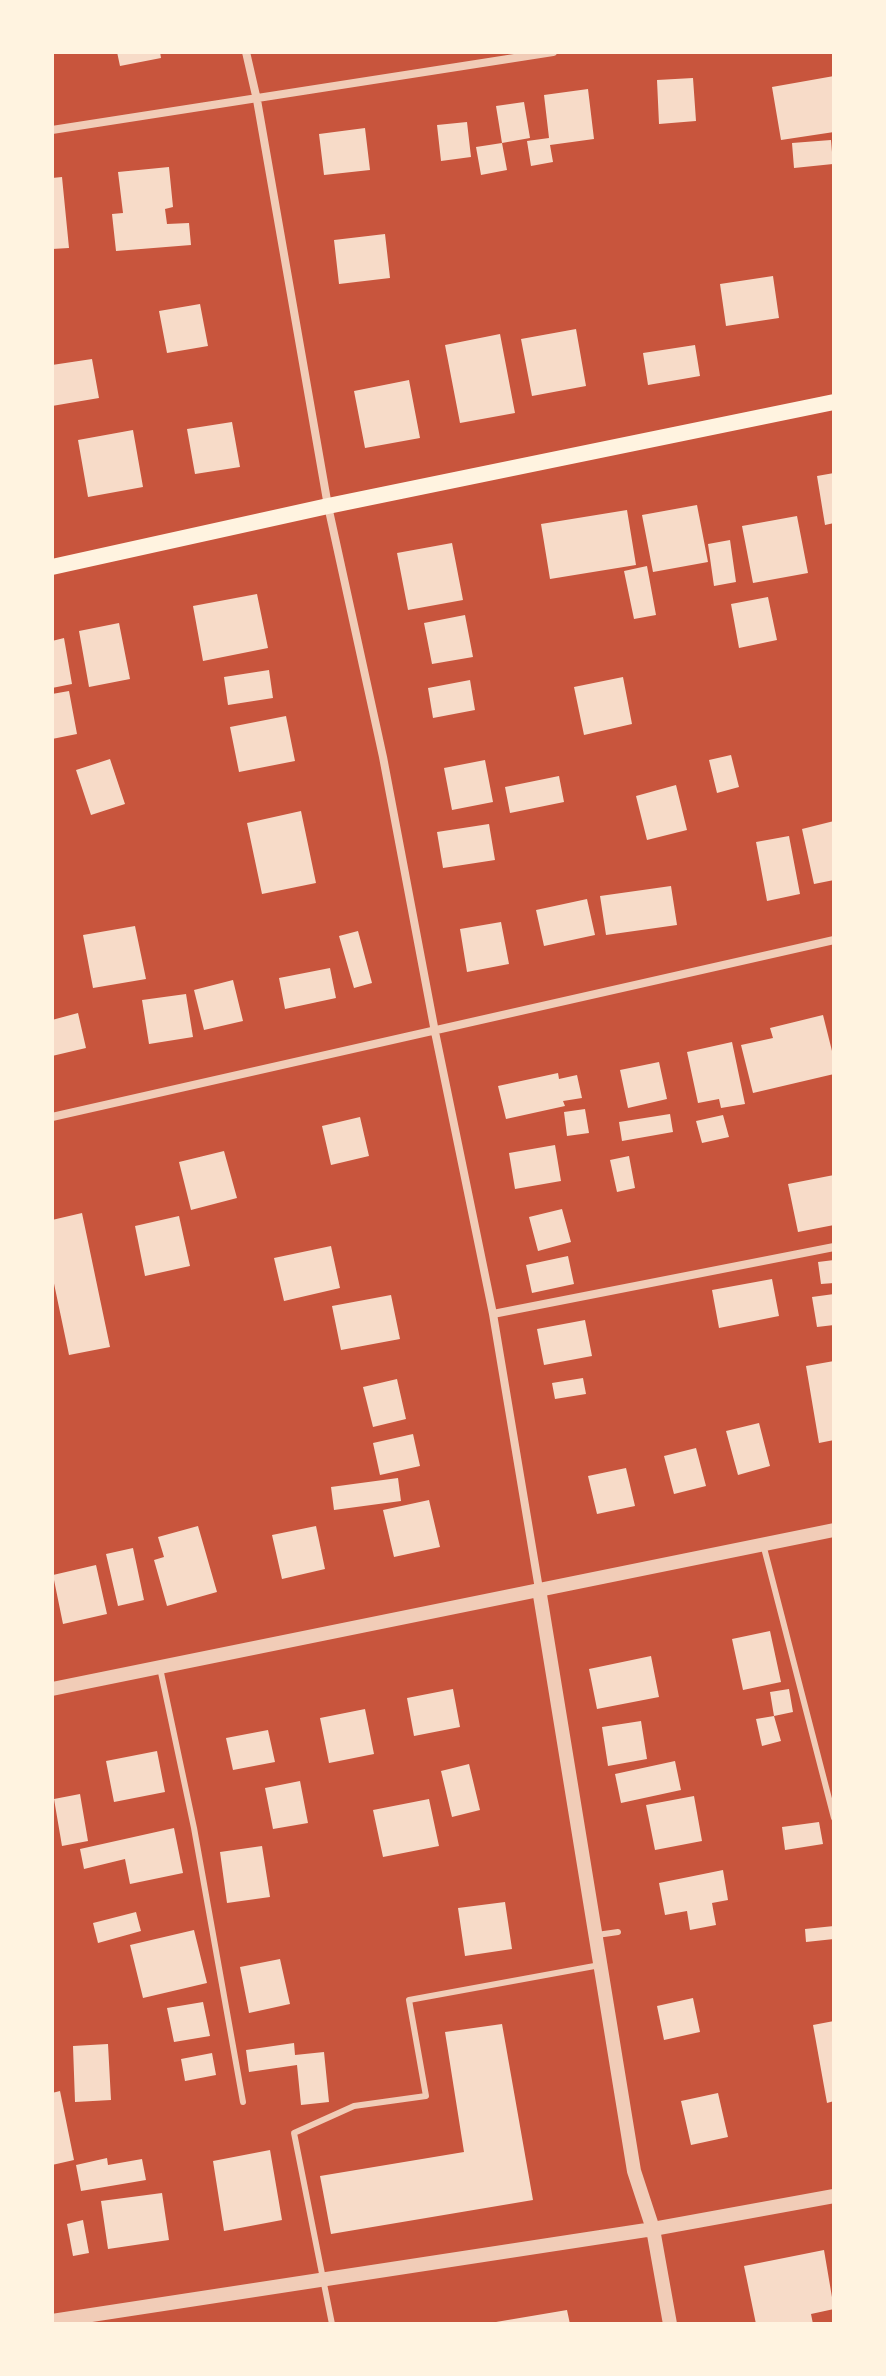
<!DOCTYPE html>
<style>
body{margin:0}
#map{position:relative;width:886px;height:2376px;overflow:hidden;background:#c8553d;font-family:"IBM Plex Sans",sans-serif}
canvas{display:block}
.frame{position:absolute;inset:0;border:54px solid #fff3e0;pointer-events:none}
</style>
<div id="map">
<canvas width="886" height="2376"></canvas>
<div class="frame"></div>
</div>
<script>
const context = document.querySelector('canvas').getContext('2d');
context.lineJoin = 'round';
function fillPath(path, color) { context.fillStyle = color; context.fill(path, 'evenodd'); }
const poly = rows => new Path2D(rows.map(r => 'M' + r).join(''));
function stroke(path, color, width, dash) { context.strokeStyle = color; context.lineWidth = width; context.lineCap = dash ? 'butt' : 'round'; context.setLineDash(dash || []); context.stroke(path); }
fillPath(poly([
 [117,52,160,52,161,58,120,66],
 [834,76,834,132,781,140,772,87],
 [693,78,696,121,659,124,657,80],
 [588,89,594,139,550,145,553,162,531,166,527,141,549,138,544,95],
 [524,102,530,138,502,143,507,170,481,175,476,147,502,143,496,106],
 [467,122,471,157,441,161,437,125],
 [365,128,370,170,324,175,319,134],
 [831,140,833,164,794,168,792,143],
 [169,167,173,207,165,209,167,224,189,223,191,245,116,251,112,214,123,213,118,172],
 [62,177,69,248,52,249,52,178],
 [385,234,390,278,339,284,334,240],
 [773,276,779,318,726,326,720,284],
 [200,304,208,346,167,353,159,311],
 [576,329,586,386,532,396,521,339],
 [500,334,515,413,460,423,445,345],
 [695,345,700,376,648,385,643,353],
 [92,359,99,398,52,406,52,365],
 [409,380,420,438,365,448,354,391],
 [232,422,240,467,195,474,187,429],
 [133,430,143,487,88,497,78,440],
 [834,473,834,523,825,525,817,476],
 [697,505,708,562,653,572,642,515],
 [627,510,636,565,550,579,541,524],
 [797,516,808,573,753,583,742,526],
 [730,540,736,582,714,586,708,544],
 [452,543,463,600,408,610,397,553],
 [647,566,656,615,634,619,624,571],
 [257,594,268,648,203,661,193,606],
 [768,597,777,640,739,648,731,604],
 [465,615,473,657,432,664,424,623],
 [119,623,130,679,89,687,79,631],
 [64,638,72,684,52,688,52,641],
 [269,670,273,698,228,705,224,677],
 [623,677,632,724,584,735,574,687],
 [470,680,475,710,433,718,428,688],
 [69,691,77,734,52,739,52,694],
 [286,716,295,761,239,772,230,727],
 [731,755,739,787,717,793,709,760],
 [110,759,125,804,91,815,76,770],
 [485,760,493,802,452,810,444,768],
 [559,776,564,802,510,813,505,787],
 [676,785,687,830,647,840,636,796],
 [301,811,316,883,262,894,247,823],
 [834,821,834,880,814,884,802,829],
 [489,824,495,860,443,868,437,832],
 [789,836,800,894,767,901,756,842],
 [671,886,677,925,606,935,600,896],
 [587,899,595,935,544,946,536,910],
 [501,922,509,964,467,972,460,929],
 [135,926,146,979,93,988,83,935],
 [358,931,372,983,354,988,339,936],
 [330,968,336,998,285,1009,279,978],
 [233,980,243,1021,204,1030,194,990],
 [186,994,193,1037,149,1044,142,1000],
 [78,1013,86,1048,52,1056,52,1020],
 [823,1015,834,1059,834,1074,753,1093,741,1045,773,1038,770,1028],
 [732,1042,745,1104,721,1108,719,1099,698,1103,687,1052],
 [659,1062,667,1099,628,1108,620,1070],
 [558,1073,559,1079,577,1075,582,1098,563,1101,565,1106,506,1119,498,1086],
 [585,1109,589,1133,567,1136,564,1112],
 [670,1114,673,1132,622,1141,619,1122],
 [723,1115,729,1137,702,1143,696,1121],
 [360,1117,369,1156,331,1165,322,1126],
 [555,1145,561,1181,515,1189,509,1153],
 [224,1151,237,1198,191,1210,179,1162],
 [629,1156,635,1188,617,1192,610,1160],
 [834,1175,834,1225,798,1232,788,1184],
 [562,1209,571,1242,538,1251,529,1217],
 [82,1213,110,1347,69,1355,52,1274,52,1220],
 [179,1216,190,1266,145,1276,135,1226],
 [331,1246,340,1288,284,1301,274,1258],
 [568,1256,574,1284,532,1293,526,1265],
 [834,1260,834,1283,821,1284,818,1262],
 [772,1279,779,1316,719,1328,712,1290],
 [834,1294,834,1325,817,1327,812,1297],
 [391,1295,400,1339,341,1350,332,1306],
 [585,1320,592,1356,544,1365,537,1329],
 [834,1361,834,1440,819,1443,806,1366],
 [583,1378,586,1394,555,1399,552,1383],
 [397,1379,406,1419,373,1427,363,1387],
 [759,1423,770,1466,738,1475,726,1431],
 [413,1434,420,1466,380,1475,373,1443],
 [696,1448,706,1486,674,1494,664,1456],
 [626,1468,635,1506,597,1514,588,1476],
 [398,1478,401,1501,334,1510,331,1487],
 [429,1500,440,1547,394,1557,383,1510],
 [198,1526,217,1592,167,1606,154,1560,164,1557,158,1537],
 [316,1526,325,1569,282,1579,272,1535],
 [133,1548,144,1600,118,1606,106,1554],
 [96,1565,107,1614,63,1624,53,1575],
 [770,1631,781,1682,743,1690,732,1639],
 [651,1656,659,1697,597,1709,589,1669],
 [453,1689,460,1727,414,1736,407,1698],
 [789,1689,793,1712,774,1716,770,1692],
 [365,1709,374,1754,329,1763,320,1718],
 [774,1716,781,1741,762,1746,756,1719],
 [641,1721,647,1759,608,1766,602,1727],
 [268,1730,275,1762,233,1770,226,1738],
 [157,1751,165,1792,114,1802,106,1761],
 [675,1761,681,1790,621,1803,615,1774],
 [469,1764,480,1810,452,1817,441,1771],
 [300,1781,308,1823,273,1829,265,1788],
 [80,1794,88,1841,62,1846,54,1799],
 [694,1796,702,1841,655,1850,646,1805],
 [429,1799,439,1846,383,1857,373,1810],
 [819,1822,823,1844,785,1850,782,1827],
 [174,1828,183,1873,130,1884,125,1859,84,1869,80,1849],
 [262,1846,270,1897,227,1903,220,1852],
 [723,1870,728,1900,712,1903,716,1925,690,1930,687,1911,665,1915,659,1883],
 [505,1902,512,1949,465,1956,458,1908],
 [136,1912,141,1931,98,1943,93,1923],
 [834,1926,834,1939,806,1942,805,1929],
 [194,1930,207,1983,143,1998,130,1945],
 [280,1959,290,2004,249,2013,240,1967],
 [693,1998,700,2032,664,2040,657,2006],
 [203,2002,210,2036,174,2042,167,2008],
 [834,2021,834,2101,827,2103,813,2025],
 [502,2024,533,2200,331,2234,320,2176,464,2152,445,2032],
 [294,2043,295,2055,324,2052,329,2102,301,2105,297,2065,249,2072,246,2050],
 [108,2044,111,2100,75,2102,73,2046],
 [212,2053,216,2075,185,2081,181,2059],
 [60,2091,74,2160,52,2165,52,2093],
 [718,2093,728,2137,691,2145,681,2101],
 [270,2150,282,2220,224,2231,213,2161],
 [107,2158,108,2165,142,2159,146,2180,81,2191,76,2165],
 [162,2193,169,2240,108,2249,101,2201],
 [83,2220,89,2253,73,2256,67,2224],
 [824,2250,834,2309,811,2314,813,2324,756,2324,744,2266],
 [567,2310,570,2324,496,2324,496,2322]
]), '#f7dbc8');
stroke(poly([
 [763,1544,834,1818],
 [160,1668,194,1828,243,2102],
 [597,1935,618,1932],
 [332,2324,294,2133,354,2106,426,2096,409,2000,600,1965]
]), '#f1ccb7', 6);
stroke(poly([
 [246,52,257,100,328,506,383,757,435,1032,493,1314,539,1589],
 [52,130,553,52],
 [52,1117,834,940],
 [493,1314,834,1247]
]), '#f1ccb7', 8);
stroke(poly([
 [539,1589,634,2171,653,2229,670,2324],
 [52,1689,834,1530],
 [52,2321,653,2229,834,2196]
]), '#f1ccb7', 14);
stroke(poly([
 [52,567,328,506,834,402]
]), '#fff3e0', 16);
</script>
